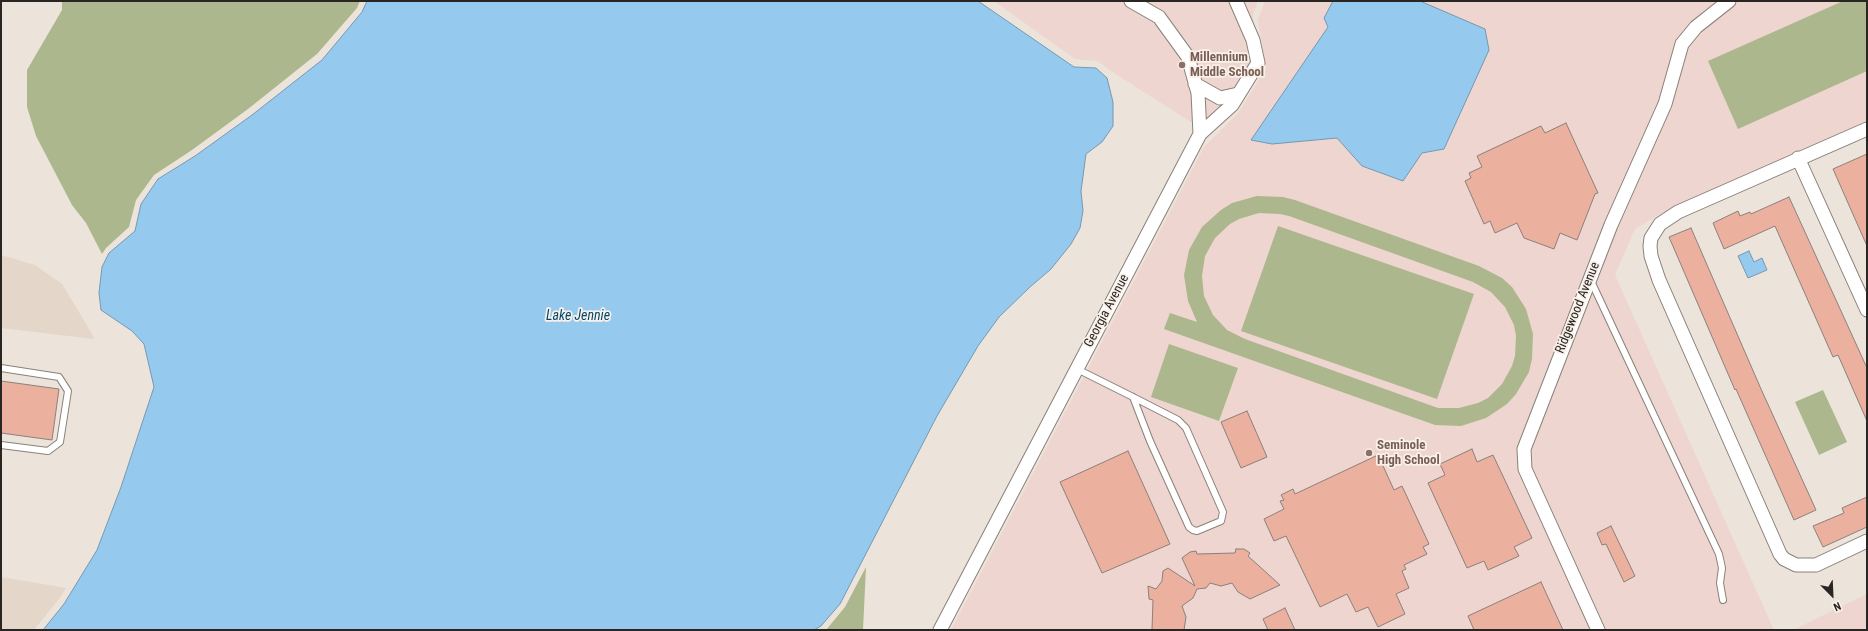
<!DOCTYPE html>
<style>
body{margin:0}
#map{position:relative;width:1868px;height:631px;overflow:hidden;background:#ece3db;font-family:"Roboto Condensed",sans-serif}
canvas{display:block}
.frame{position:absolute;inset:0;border:2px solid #292523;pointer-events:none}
.north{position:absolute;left:1812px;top:575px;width:40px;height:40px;-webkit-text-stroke:3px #f9f1e9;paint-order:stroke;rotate:156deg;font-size:11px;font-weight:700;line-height:16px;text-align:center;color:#292523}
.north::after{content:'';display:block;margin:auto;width:14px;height:18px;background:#292523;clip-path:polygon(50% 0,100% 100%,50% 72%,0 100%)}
</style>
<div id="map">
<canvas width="1868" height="631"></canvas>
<div class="frame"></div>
<div class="north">N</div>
</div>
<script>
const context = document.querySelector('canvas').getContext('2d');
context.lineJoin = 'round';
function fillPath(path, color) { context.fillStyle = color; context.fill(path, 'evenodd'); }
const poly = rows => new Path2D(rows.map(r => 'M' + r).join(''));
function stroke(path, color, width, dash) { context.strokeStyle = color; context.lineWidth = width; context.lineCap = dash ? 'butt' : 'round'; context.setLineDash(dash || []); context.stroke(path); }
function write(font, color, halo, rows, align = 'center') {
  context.font = font + ' "Roboto Condensed",sans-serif'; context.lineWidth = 3.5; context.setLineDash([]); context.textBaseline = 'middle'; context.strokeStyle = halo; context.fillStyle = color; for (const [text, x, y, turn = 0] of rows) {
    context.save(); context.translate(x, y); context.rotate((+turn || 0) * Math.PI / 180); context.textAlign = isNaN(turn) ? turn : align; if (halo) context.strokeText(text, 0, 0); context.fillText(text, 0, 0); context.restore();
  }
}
fillPath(poly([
 [1,255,35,265,62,284,91,332,94,339,1,328],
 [1,577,66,588,59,599,34,630,1,630]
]), '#e4d6c9');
fillPath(poly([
 [994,1,1258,1,1253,15,1260,70,1208,133,1111,71,1098,61,1075,59],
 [1265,1,1867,1,1867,121,1669,209,1635,229,1615,275,1774,630,951,630,1204,147,1238,113,1266,69,1258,20],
 [1867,594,1867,630,1793,630]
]), '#eed5cf');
fillPath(poly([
 [62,1,360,1,357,8,317,54,248,109,192,150,154,175,136,200,129,227,106,248,102,254,86,223,72,205,36,136,27,107,27,70,62,10],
 [1843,1,1867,1,1867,71,1738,129,1708,61],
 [1257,196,1283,197,1295,200,1479,266,1502,278,1512,287,1526,309,1533,334,1532,359,1529,372,1516,394,1507,404,1486,418,1461,426,1435,425,1164,329,1170,313,1197,322,1188,301,1184,275,1189,250,1202,227,1221,210,1232,203],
 [1259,213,1280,214,1289,216,1473,282,1491,292,1505,307,1514,325,1516,336,1515,356,1512,366,1502,384,1488,398,1478,403,1459,408,1438,408,1245,339,1227,330,1213,315,1204,296,1202,276,1205,256,1215,238,1230,224,1239,219],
 [1278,226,1474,294,1437,399,1241,331],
 [1169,344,1238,368,1219,421,1151,397],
 [1823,390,1847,442,1819,455,1795,402],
 [866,567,863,630,826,630,845,607]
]), '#adb78d');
const water = poly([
 [367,1,978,1,1074,67,1096,68,1107,78,1113,102,1113,126,1102,142,1086,154,1081,191,1083,211,1080,228,1071,244,1051,269,1030,287,999,317,978,346,937,416,840,604,821,626,814,630,43,630,64,604,97,550,121,487,154,387,144,344,132,331,101,310,99,293,102,267,109,253,135,231,141,204,158,179,195,156,252,115,322,60,362,12,367,1],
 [1333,1,1420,1,1485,29,1489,50,1444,149,1422,153,1403,181,1362,166,1337,138,1272,144,1251,140,1328,27,1324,18,1333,1],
 [1749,251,1754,262,1762,258,1767,270,1748,278,1738,256,1749,251]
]);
fillPath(water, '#95caee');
stroke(water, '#7598b1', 1);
const building = poly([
 [1566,123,1598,193,1595,194,1577,240,1560,233,1554,249,1524,238,1517,223,1495,233,1490,221,1484,224,1465,181,1471,178,1469,173,1482,167,1477,156,1541,126,1545,133,1566,123],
 [1867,154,1867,246,1833,169,1867,154],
 [1789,197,1867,368,1867,421,1838,355,1833,357,1775,226,1724,249,1713,223,1738,211,1740,216,1750,212,1751,214,1789,197],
 [1691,228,1761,389,1816,510,1794,520,1736,389,1735,390,1669,237,1691,228],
 [1,381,59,389,52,440,1,433,1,381],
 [1247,411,1267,457,1241,468,1221,422,1247,411],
 [1472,449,1477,462,1493,455,1532,538,1514,547,1519,556,1488,570,1484,561,1467,568,1428,483,1445,475,1440,464,1472,449],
 [1128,451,1170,544,1102,573,1060,482,1128,451],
 [1378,455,1394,490,1402,486,1429,544,1423,547,1427,554,1404,565,1406,569,1402,571,1409,588,1396,594,1405,614,1378,627,1368,607,1356,612,1347,594,1320,607,1286,536,1274,541,1264,519,1284,509,1280,501,1284,500,1281,495,1293,489,1295,494,1378,455],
 [1867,497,1867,527,1823,547,1813,526,1844,513,1842,508,1867,497],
 [1611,526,1635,576,1624,582,1606,544,1602,545,1597,533,1611,526],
 [1236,549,1244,549,1250,553,1248,556,1280,585,1250,599,1238,592,1232,583,1221,586,1210,583,1206,588,1197,589,1193,598,1182,606,1186,617,1184,630,1152,630,1153,600,1149,599,1148,586,1156,589,1162,581,1163,571,1168,568,1195,586,1182,558,1190,552,1196,551,1197,554,1235,553,1236,549],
 [1541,582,1563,630,1474,630,1468,616,1541,582],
 [1285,608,1295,630,1268,630,1263,619,1285,608]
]);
fillPath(building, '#ecb09e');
stroke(building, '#8b807d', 1);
const lane = poly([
 [1591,281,1719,554,1722,568,1720,583,1723,600],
 [1,368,59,377,68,391,60,442,48,451,1,445],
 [1077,369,1133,397,1178,420,1186,428,1223,512,1221,521,1197,531,1193,530,1189,527,1150,441,1133,397]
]);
const street = poly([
 [1195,84,1220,98,1238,94],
 [1867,129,1678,212,1660,224,1651,238,1650,246,1651,256,1659,280,1780,554,1784,559,1796,565,1816,565,1867,541],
 [1200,134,1232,105,1258,63,1253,40,1236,1],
 [1798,158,1867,310],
 [940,630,1200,134,1198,93,1188,57,1159,17,1131,1],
 [1598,630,1525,469,1524,449,1611,225,1665,104,1682,44,1696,27,1729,1]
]);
stroke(lane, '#89817a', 8);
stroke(street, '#89817a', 15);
stroke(lane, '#fff', 6);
stroke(street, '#fff', 13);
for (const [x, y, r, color] of [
 [1182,65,4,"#8d6e63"],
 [1369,453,4,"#8d6e63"]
]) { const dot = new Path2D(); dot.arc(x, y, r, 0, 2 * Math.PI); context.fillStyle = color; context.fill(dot); stroke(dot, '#f9f1e9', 1.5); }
write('bold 13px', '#785e54', '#f9f1e9', [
 ["Millennium",1190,58],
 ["Middle School",1190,73],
 ["Seminole",1377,446],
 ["High School",1377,461]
], 'left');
write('13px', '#292523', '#f9f1e9', [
 ["Ridgewood Avenue",1578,308,-68],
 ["Georgia Avenue",1107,311,-62]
]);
write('italic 14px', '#03486b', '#f9f1e9', [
 ["Lake Jennie",578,316]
]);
</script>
